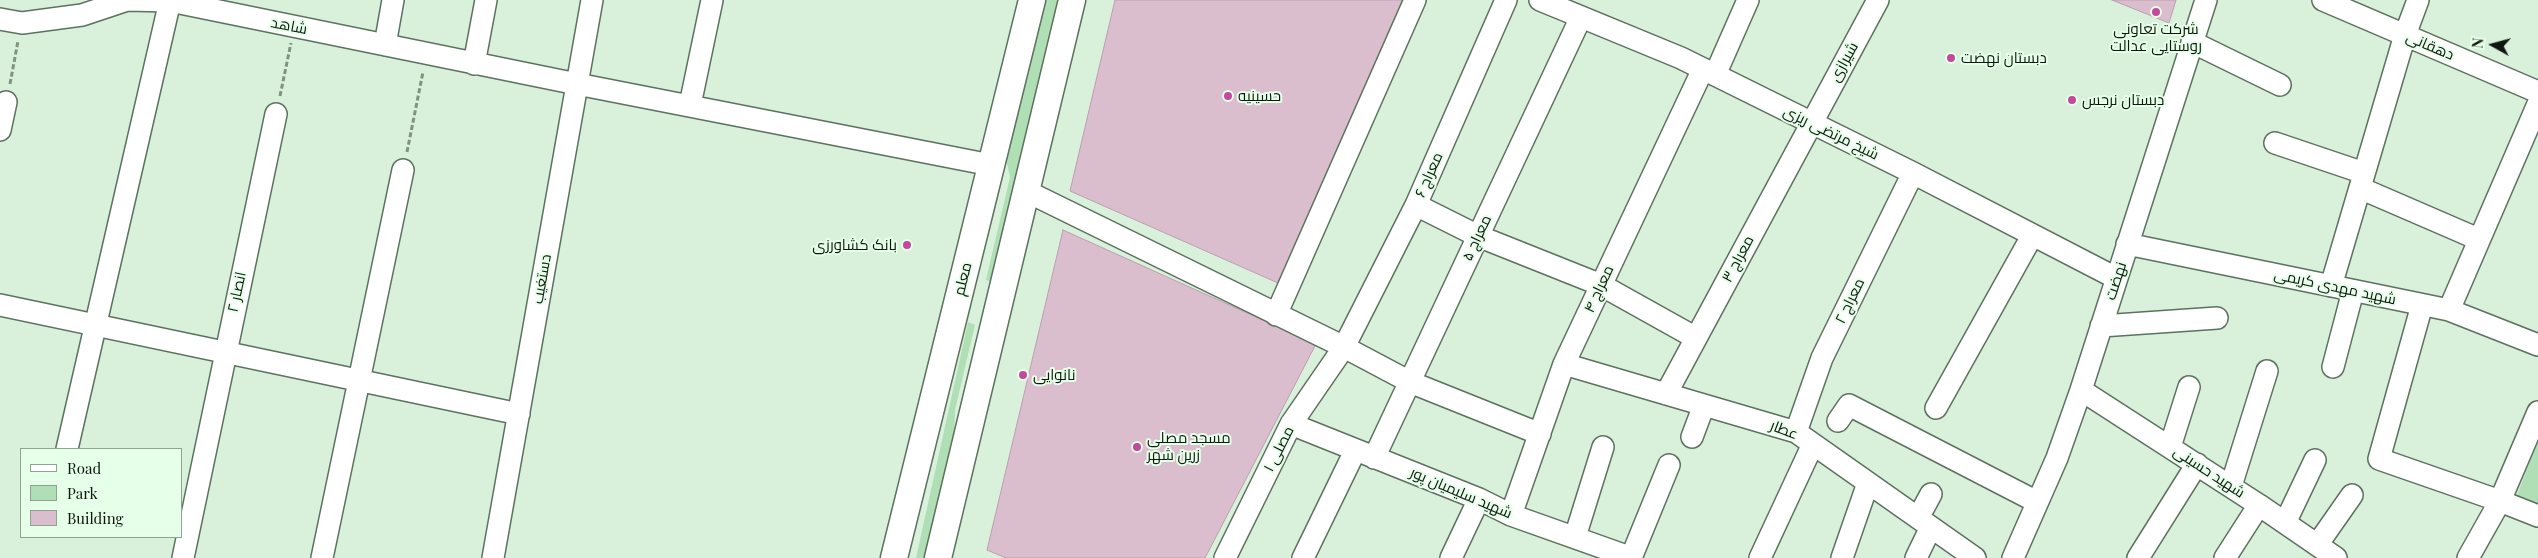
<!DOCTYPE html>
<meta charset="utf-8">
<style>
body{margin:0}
#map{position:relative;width:2538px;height:558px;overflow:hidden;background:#d9f1db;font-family:"Playfair Display",serif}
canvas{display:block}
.legend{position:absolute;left:20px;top:448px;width:162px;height:90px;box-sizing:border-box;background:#e6ffe8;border:1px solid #90a291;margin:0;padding:6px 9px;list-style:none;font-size:15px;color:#0e160f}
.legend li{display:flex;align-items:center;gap:10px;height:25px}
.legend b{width:25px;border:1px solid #90a291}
.north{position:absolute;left:2468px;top:20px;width:50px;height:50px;-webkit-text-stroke:4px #e6ffe8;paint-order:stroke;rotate:277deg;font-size:14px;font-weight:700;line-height:20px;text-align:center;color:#0e160f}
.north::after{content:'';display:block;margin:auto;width:18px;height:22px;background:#0e160f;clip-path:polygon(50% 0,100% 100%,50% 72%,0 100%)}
</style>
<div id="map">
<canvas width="2538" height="558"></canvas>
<ul class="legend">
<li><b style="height:6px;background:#fff"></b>Road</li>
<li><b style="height:14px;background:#b0dfb6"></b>Park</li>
<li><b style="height:14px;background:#dabece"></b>Building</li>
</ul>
<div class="north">N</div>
</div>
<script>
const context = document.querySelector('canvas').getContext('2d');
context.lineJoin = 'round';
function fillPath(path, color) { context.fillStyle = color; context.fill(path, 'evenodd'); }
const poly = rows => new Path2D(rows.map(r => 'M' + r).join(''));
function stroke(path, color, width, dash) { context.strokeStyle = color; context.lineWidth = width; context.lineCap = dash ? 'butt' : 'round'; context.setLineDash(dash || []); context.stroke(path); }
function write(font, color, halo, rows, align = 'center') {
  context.font = font + ' "Playfair Display",Cairo,serif'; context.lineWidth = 4; context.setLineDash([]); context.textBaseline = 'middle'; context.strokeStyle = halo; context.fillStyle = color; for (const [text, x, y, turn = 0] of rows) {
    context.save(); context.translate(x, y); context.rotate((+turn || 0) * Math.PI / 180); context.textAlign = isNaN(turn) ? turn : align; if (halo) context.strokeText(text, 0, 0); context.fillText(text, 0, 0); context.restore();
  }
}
fillPath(poly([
 [1045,0,1059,0,993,282,986,280,1010,177,1006,159],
 [968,322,975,325,955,410,954,447,929,558,916,558],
 [2538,439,2538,506,2516,498]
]), '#b0dfb6');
const building = poly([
 [1115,0,1408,0,1278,283,1070,191,1115,0],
 [2112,0,2176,0,2169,23,2112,0],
 [1063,230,1316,344,1205,558,1006,558,987,550,1063,230]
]);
fillPath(building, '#dabece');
stroke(building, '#bb9faf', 1);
const minor = poly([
 [1540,0,1681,58,1913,173,2116,278],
 [2323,0,2538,92],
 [0,19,22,23,82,15,127,0,170,1,577,84,991,165],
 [2192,42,2280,85],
 [385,45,393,0],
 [474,64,486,0],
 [1715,75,1748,0],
 [690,105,712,0],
 [0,130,6,102],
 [2275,143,2364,173],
 [2360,188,2478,239],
 [1026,191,1344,347,1410,382,1540,434],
 [1416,205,1478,236,1601,285,1696,338],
 [2127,244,2449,310,2538,345],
 [2331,286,2405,35,2418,0],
 [0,305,519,414],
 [2422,305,2379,459,2500,501,2538,516],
 [2449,310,2538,104],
 [1276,315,1415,0],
 [2101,326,2217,318],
 [1564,364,1796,432,1975,558],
 [2333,367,2353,291],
 [2081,390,2259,505,2336,558],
 [1666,394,1878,0],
 [1936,408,2032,236],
 [1838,421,1849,405,2037,502],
 [1291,424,1479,499,1511,515,1632,558],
 [1796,432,1822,358,1913,173],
 [1692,437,1704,405],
 [2170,447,2189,387],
 [67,449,170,1],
 [1374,458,1581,17],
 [2231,486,2267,371],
 [1511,515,1564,364,1703,69],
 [1918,518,1931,494],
 [2285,523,2315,460],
 [1575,537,1603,447],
 [2317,545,2352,495],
 [183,558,276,114],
 [322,558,403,170],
 [493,558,592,0],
 [1225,558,1291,424,1344,347,1416,205,1506,0],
 [1303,558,1355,451],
 [1451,558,1479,499],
 [1631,558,1669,465],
 [1760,558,1813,444],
 [1842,558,1868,483],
 [1916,558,1931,527],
 [2013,558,2057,458,2081,390,2206,0],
 [2138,558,2197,464],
 [2225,558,2259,505],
 [2468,558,2500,501,2538,412]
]);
const major = poly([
 [894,558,1032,0],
 [938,558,1072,0]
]);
stroke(minor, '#5c725f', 24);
stroke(major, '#5c725f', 29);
stroke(poly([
 [10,84,18,41],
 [280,96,291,43],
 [407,152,423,72]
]), '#819283', 3, [5, 2.5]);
stroke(minor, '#fff', 21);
stroke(major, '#fff', 26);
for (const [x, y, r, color] of [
 [2156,12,5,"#c2499d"],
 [1951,58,5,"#c2499d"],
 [1228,96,5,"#c2499d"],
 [2072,100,5,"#c2499d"],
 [907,245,5,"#c2499d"],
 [1023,375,5,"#c2499d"],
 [1137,447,5,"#c2499d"]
]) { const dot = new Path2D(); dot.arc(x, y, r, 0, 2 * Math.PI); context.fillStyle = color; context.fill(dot); stroke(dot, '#e6ffe8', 2); }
write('15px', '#0e160f', '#e6ffe8', [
 ["شاهد",289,26,11],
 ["دهقانی",2430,46,23],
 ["شیرازی",1844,62,-61],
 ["شیخ مرتضی ریزی",1831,133,26],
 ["معراج ۶",1429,175,-66],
 ["معراج ۵",1477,238,-65],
 ["معراج ۳",1738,259,-62],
 ["دستغیب",542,279,-80],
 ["معلم",963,279,-76],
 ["نهضت",2116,281,-72],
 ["شهید مهدی کریمی",2335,287,12],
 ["معراج ۴",1599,289,-65],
 ["انصار ۲",237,292,-78],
 ["معراج ۲",1850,301,-64],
 ["عطار",1784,430,21],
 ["مصلی ۱",1279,449,-63],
 ["شهید حسینی",2209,472,33],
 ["شهید سلیمیان پور",1461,493,23]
]);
write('15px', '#0e160f', '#e6ffe8', [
 ["شرکت تعاونی",2156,29,"center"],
 ["روستایی عدالت",2156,46,"center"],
 ["دبستان نهضت",1961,58],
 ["حسینیه",1238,96],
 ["دبستان نرجس",2082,100],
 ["بانک کشاورزی",897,245,"right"],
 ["نانوایی",1033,375],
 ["مسجد مصلی",1147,438],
 ["زرین شهر",1147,455]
], 'left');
</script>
